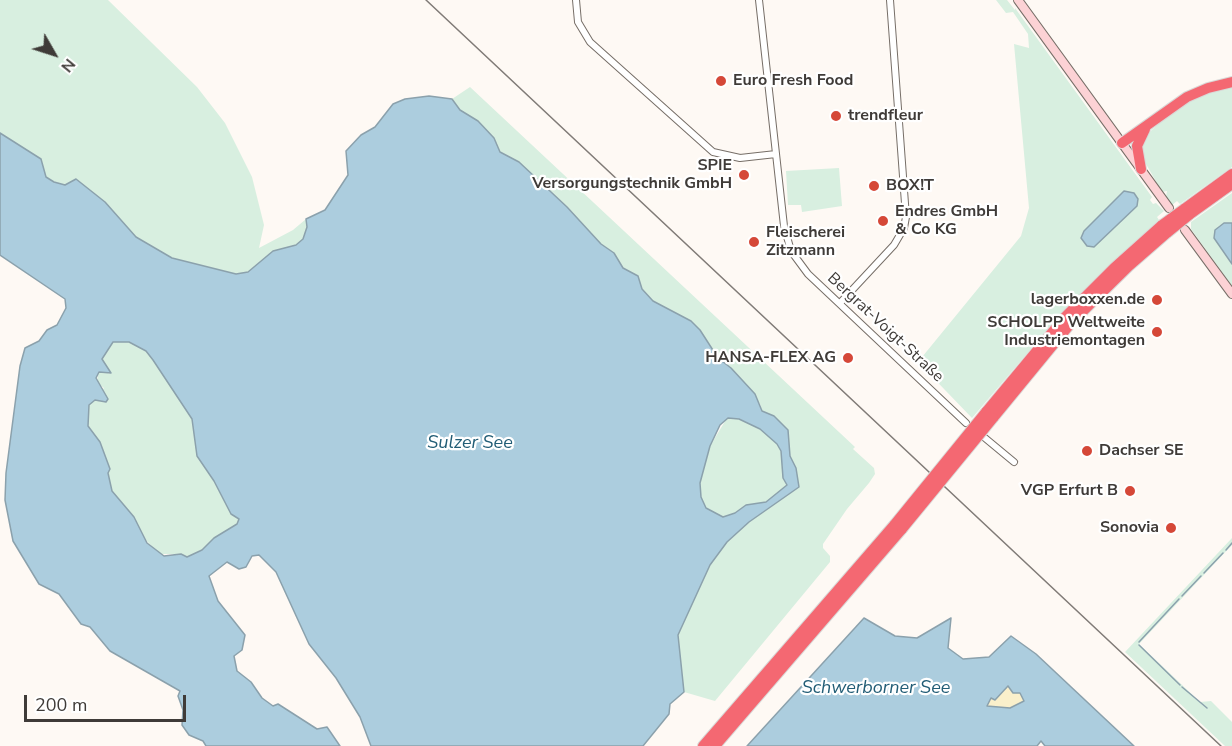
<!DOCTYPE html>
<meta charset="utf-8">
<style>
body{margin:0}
#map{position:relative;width:1232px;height:746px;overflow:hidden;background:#fef9f4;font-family:"Nunito Sans",sans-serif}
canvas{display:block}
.north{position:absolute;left:24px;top:24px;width:60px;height:60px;-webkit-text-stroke:4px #fff;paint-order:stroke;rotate:129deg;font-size:16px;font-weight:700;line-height:24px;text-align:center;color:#3f3b38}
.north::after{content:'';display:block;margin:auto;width:21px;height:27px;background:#3f3b38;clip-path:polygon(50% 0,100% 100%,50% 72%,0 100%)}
.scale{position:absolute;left:24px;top:695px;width:162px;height:27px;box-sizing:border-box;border:3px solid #3f3b38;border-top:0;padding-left:8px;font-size:18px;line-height:21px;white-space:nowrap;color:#3f3b38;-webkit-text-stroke:4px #fff;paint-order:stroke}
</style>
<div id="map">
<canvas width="1232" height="746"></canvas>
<div class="north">N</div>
<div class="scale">200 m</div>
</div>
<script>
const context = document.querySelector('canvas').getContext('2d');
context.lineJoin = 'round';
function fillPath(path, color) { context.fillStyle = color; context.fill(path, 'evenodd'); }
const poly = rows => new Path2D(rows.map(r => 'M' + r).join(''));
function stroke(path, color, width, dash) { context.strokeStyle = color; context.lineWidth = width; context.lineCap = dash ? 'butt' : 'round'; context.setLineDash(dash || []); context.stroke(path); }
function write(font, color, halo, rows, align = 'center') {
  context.font = font + ' "Nunito Sans",sans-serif'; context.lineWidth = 4.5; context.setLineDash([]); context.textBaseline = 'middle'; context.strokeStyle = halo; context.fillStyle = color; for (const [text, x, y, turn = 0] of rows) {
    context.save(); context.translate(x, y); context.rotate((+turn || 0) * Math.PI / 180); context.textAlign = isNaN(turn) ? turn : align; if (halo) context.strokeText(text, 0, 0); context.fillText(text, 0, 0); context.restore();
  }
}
fillPath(poly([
 [0,0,108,0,197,87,225,123,252,177,264,225,259,248,293,230,306,219,307,227,303,239,296,245,273,251,248,272,236,274,211,269,172,258,136,237,105,202,54,182,46,177,41,159,0,133],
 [996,0,1007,0,1015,10,1015,8,1152,197,1150,200,1153,204,1156,203,1164,211,1157,217,1159,220,1101,273,1060,315,972,418,918,362,1021,236,1029,208,1014,44,1029,48,1028,34,1013,12,1006,13],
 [470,87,855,447,853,449,874,468,875,474,869,483,847,509,823,544,823,548,830,556,830,562,715,701,684,692,678,635,710,565,727,542,749,522,799,487,796,468,790,456,788,430,774,416,762,411,760,404,731,368,718,358,700,330,691,321,653,302,642,289,638,276,623,268,614,253,601,244,567,207,519,162,500,152,494,138,478,121,460,110,452,99],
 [1232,87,1232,167,1180,204,1177,201,1171,206,1166,197,1167,191,1162,192,1142,157,1141,140,1167,116,1198,96],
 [839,168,842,206,802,212,801,205,788,205,786,171],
 [1232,193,1232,223,1219,226,1214,234,1214,238,1232,234,1232,286,1191,229,1191,222],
 [113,342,129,342,146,351,153,360,192,419,197,456,214,481,231,514,239,519,237,524,214,538,202,550,187,557,181,554,159,554,144,538,134,517,112,491,104,455,88,426,89,405,104,388,97,383,98,374,102,371,110,374,102,359],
 [727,418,739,419,760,429,777,444,781,451,783,478,787,485,766,502,746,505,735,513,723,517,706,508,701,497,700,483,710,446],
 [1232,538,1232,545,1139,644,1200,702,1211,701,1232,722,1232,746,1225,746,1125,652]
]), '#d8efe0');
fillPath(poly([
 [1008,686,1020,693,1024,701,1010,708,987,706,991,697,995,700]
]), '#faf0cb');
const water = poly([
 [429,96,452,99,460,110,478,121,494,138,500,152,519,162,567,207,601,244,614,253,623,268,638,276,642,289,653,301,691,321,700,330,718,358,731,368,755,394,762,411,774,416,788,430,790,456,796,468,799,487,749,522,727,542,710,565,678,635,684,692,670,704,669,714,643,746,371,746,360,717,336,678,309,644,276,572,259,555,252,556,246,567,239,569,227,562,209,576,218,601,245,635,242,650,234,656,237,671,251,682,262,698,273,706,278,704,317,729,327,727,340,746,206,746,203,741,189,735,182,725,183,710,178,696,180,691,110,651,90,627,81,624,59,594,39,584,13,541,5,500,6,473,20,366,25,348,39,341,47,330,57,325,66,308,65,299,0,255,0,133,41,159,46,177,54,182,65,185,76,179,105,202,136,237,172,258,236,274,248,272,273,251,296,245,303,239,307,227,306,219,325,210,348,175,346,151,361,135,375,127,393,104,405,99,429,96],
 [113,342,129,342,146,351,153,360,192,419,197,456,214,481,231,514,239,519,237,524,214,538,202,550,187,557,181,554,164,556,147,543,134,517,112,491,108,473,110,469,100,442,88,426,89,405,95,400,106,402,108,399,96,378,99,372,111,373,102,359,113,342],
 [728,418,739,419,760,429,777,444,781,451,783,478,787,485,766,502,746,505,735,513,723,517,706,508,701,497,700,483,710,446,720,425,728,418],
 [1124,191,1134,193,1138,199,1137,206,1094,247,1087,246,1081,238,1084,231,1124,191],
 [1224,223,1232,223,1232,264,1214,238,1215,230,1224,223],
 [864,618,895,636,917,638,951,618,948,648,963,659,989,657,1011,636,1036,654,1134,746,1045,746,1041,741,1037,746,747,746,864,618],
 [1008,686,1013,693,1020,693,1024,701,1010,708,987,706,991,698,995,700,1008,686]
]);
fillPath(water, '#accdde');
stroke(water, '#8ba1ac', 1.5);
stroke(poly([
 [1226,550,1232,543],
 [1204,573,1223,553],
 [1182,596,1201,576],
 [1139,642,1179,599],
 [1139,645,1180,685],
 [1182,687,1207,708]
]), '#8ba1ac', 1.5);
const street = poly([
 [576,0,578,22,590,42,713,152,740,158,776,154],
 [759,0,784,226,791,251,808,274,966,423],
 [840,303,894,245,904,228,906,217,890,0],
 [985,438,1014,462]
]);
const secondary = poly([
 [1018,0,1169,208],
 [1185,230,1232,294]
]);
const highway = poly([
 [1122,143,1187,97,1208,88,1232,82],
 [1141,169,1137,146,1145,129],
 [1184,209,1232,174],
 [1189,215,1232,184],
 [986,412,1065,317,1114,268,1162,225],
 [993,418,1071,323,1129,266,1168,232],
 [703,746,895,524],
 [715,746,902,529]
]);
stroke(street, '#766e67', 8);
stroke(secondary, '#766e67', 10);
stroke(highway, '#d9d8d7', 12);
stroke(street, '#fff', 6);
stroke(secondary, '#fcd2d5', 8);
stroke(highway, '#f46872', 10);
stroke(poly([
 [426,0,1221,746]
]), '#807b77', 1.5);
const highwayBridge = poly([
 [1162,225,1184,209],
 [1168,232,1189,215],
 [895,524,986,412],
 [902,529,993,418]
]);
stroke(highwayBridge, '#d9d8d7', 12, []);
stroke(highwayBridge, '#f46872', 10);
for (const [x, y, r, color] of [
 [721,81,6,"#d54838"],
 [836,116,6,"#d54838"],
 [744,175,6,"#d54838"],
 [874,186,6,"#d54838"],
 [883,221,6,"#d54838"],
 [754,242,6,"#d54838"],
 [1157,300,6,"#d54838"],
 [1157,332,6,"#d54838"],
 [848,358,6,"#d54838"],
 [1087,451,6,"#d54838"],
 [1130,491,6,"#d54838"],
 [1171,528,6,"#d54838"]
]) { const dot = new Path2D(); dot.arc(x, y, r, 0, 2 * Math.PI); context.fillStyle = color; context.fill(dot); stroke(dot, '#fff', 2); }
write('bold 16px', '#3f3b38', '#fff', [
 ["Euro Fresh Food",733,81],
 ["trendfleur",848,116],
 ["SPIE",732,166,"right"],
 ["Versorgungstechnik GmbH",732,184,"right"],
 ["BOX!T",886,186],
 ["Endres GmbH",895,212],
 ["& Co KG",895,230],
 ["Fleischerei",766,233],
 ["Zitzmann",766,251],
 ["lagerboxxen.de",1145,300,"right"],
 ["SCHOLPP Weltweite",1145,323,"right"],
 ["Industriemontagen",1145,341,"right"],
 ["HANSA-FLEX AG",836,358,"right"],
 ["Dachser SE",1099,451],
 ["VGP Erfurt B",1118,491,"right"],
 ["Sonovia",1159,528,"right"]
], 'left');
write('16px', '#3f3b38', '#fff', [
 ["Bergrat-Voigt-Straße",885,328,43]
]);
write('italic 18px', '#225d76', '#fff', [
 ["Sulzer See",470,444],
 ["Schwerborner See",876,689]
]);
</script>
